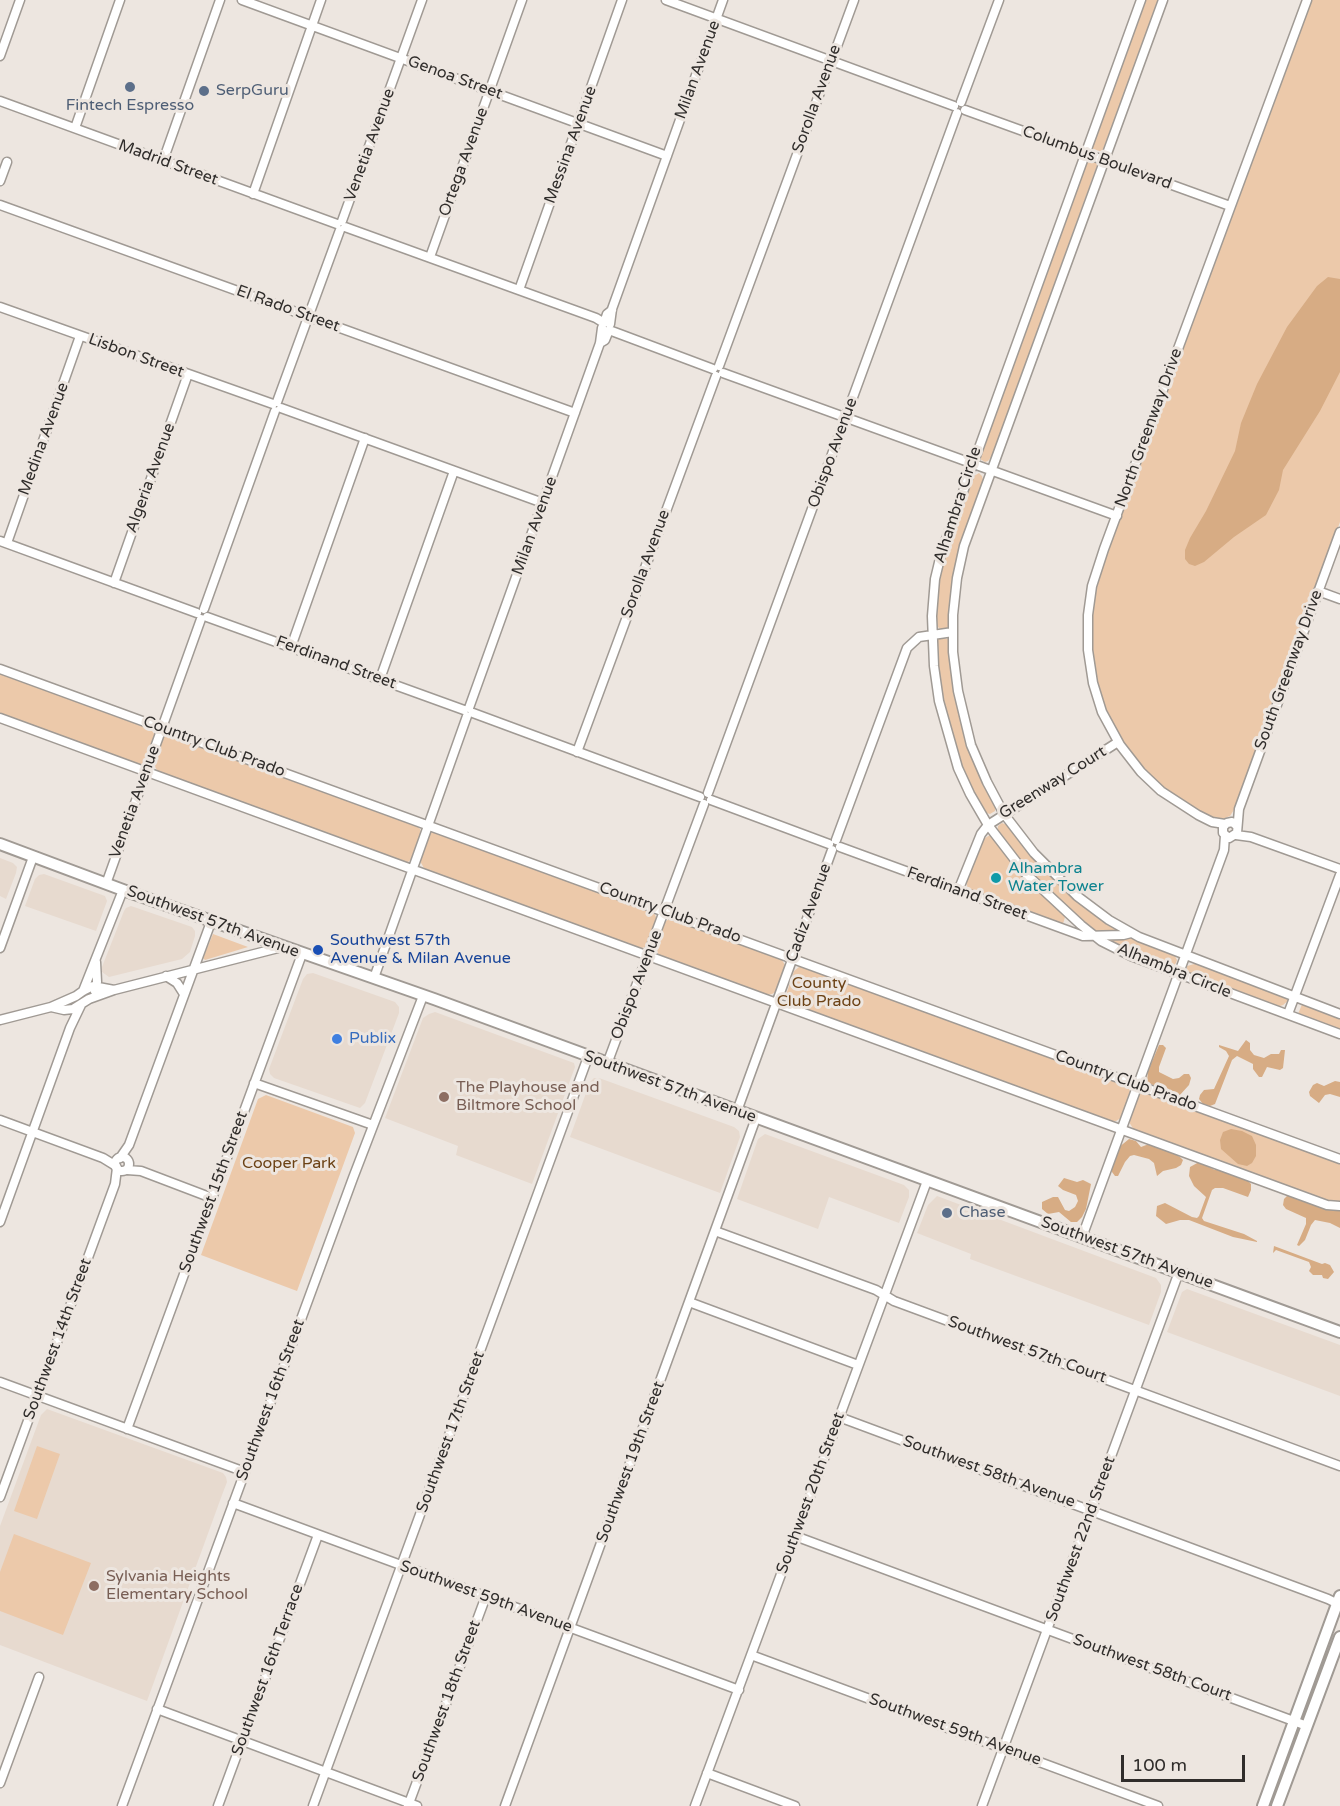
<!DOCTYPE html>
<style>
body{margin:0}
#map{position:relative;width:1340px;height:1806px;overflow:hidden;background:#ede6e0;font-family:"Varela Round",sans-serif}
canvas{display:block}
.scale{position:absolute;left:1121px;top:1755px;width:124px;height:27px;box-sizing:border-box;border:3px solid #302d2b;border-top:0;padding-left:8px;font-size:18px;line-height:21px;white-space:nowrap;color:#302d2b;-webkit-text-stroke:4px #ede6e0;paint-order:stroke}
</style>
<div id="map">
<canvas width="1340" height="1806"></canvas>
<div class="scale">100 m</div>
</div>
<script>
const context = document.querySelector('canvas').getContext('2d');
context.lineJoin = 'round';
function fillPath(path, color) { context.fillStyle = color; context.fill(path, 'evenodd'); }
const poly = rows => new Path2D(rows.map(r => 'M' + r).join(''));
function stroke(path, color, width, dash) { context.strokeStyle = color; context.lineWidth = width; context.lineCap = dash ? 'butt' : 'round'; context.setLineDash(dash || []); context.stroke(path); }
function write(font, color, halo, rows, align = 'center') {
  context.font = font + ' "Varela Round",sans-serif'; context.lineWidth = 6; context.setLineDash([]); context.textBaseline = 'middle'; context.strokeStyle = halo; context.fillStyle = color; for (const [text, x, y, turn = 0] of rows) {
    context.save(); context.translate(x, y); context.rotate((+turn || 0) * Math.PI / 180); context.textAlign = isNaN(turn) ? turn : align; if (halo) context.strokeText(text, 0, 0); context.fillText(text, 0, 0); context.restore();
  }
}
fillPath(poly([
 [0,858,13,863,17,867,16,873,6,899,0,896],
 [44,874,105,896,107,901,96,931,25,906,35,879,39,875],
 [131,906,192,927,195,931,195,936,190,952,182,959,109,977,102,972,102,967,124,911,126,908],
 [313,973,395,1002,399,1007,399,1013,365,1103,360,1108,274,1078,270,1074,269,1069,303,979,307,974],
 [435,1012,574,1063,575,1067,532,1184,456,1155,458,1146,385,1118,423,1018,429,1014],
 [594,1078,599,1078,734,1127,739,1131,740,1137,720,1193,570,1137,590,1082],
 [765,1134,904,1185,909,1190,909,1197,899,1223,829,1197,818,1229,737,1199,758,1139],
 [937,1196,1156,1278,1161,1285,1161,1292,1149,1325,970,1259,971,1254,917,1233,928,1205],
 [1187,1289,1340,1345,1340,1396,1167,1332,1182,1292],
 [47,1409,223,1473,226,1477,227,1482,222,1495,147,1701,0,1645,0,1526,41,1415]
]), '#e7dacf');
fillPath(poly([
 [1145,0,1159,0,1102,152,1091,148],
 [1311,0,1340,0,1340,522,1237,805,1230,816,1220,820,1211,818,1165,791,1145,773,1130,755,1108,717,1098,690,1091,662,1090,616,1098,576],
 [1088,159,1098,163,992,456,988,461,985,462,980,459,979,453],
 [979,473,982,476,983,480,969,519,950,625,945,630,941,630,935,624,938,582,941,562,969,479],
 [939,638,950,639,957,703,967,743,995,805,995,811,990,814,983,812,959,761,939,684,936,641],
 [0,674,150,728,155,735,146,762,143,765,137,765,0,715],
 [165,735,416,825,420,829,421,834,413,858,408,862,402,862,159,773,153,764,162,738],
 [1002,823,1007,825,1117,930,1094,932,1017,861,997,833,998,826],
 [432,832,436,832,653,911,657,919,648,946,642,948,637,948,425,870,420,861,429,835],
 [990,835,1020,874,1065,917,1063,924,968,889,966,881,982,840],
 [669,919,673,919,781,958,786,967,777,991,772,994,765,995,659,956,656,948,665,922],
 [213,934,248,947,205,960,203,958],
 [1128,937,1174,954,1177,960,1176,963,1172,967,1127,952,1105,939],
 [1198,963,1289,998,1289,1000,1283,1005,1277,1007,1187,973,1187,966],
 [799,967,805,967,1126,1084,1130,1091,1121,1118,1116,1121,1110,1121,791,1004,787,1000,786,995,794,971],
 [1303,1002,1340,1016,1340,1030,1298,1014],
 [1145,1091,1340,1163,1340,1202,1332,1202,1134,1130,1129,1122,1138,1096],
 [266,1095,353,1127,355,1133,297,1291,201,1255,258,1099],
 [37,1446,60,1454,37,1519,14,1511],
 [14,1534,91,1563,63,1635,0,1611,0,1572]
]), '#ecc9aa');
fillPath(poly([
 [1328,277,1340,279,1340,372,1320,411,1283,470,1279,490,1266,515,1234,537,1204,562,1195,566,1189,564,1185,559,1185,550,1190,538,1206,511,1235,451,1241,423,1257,384,1287,327,1317,286],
 [1246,1040,1250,1043,1250,1050,1254,1055,1264,1058,1271,1054,1279,1054,1281,1050,1285,1050,1283,1068,1280,1070,1267,1067,1262,1077,1259,1077,1253,1069,1253,1064,1237,1056,1232,1060,1215,1104,1210,1106,1203,1104,1199,1099,1200,1095,1204,1090,1214,1089,1229,1056,1226,1051,1219,1047,1219,1045,1238,1051],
 [1159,1045,1163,1045,1166,1048,1159,1067,1159,1072,1173,1079,1179,1078,1184,1074,1189,1074,1191,1078,1189,1085,1179,1096,1173,1095,1147,1082,1148,1071],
 [1335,1081,1340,1082,1340,1097,1330,1094,1325,1095,1319,1103,1310,1096,1309,1092,1313,1085,1317,1083,1324,1086],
 [1231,1129,1242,1131,1252,1136,1256,1145,1256,1156,1252,1163,1247,1166,1238,1164,1221,1149,1220,1140,1223,1132],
 [1129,1139,1136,1141,1141,1147,1149,1144,1166,1149,1180,1157,1183,1160,1181,1165,1176,1168,1163,1171,1157,1176,1154,1163,1149,1159,1134,1155,1130,1156,1125,1162,1118,1176,1115,1176,1112,1172,1112,1165,1116,1153,1118,1148],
 [1199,1162,1215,1170,1225,1170,1247,1180,1251,1184,1251,1190,1248,1197,1223,1188,1215,1188,1212,1190,1202,1218,1204,1221,1244,1234,1257,1241,1257,1242,1233,1237,1189,1220,1180,1220,1166,1224,1156,1216,1157,1206,1165,1203,1192,1217,1197,1218,1199,1216,1206,1197,1194,1186,1189,1176,1190,1167],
 [1064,1178,1077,1182,1083,1180,1091,1184,1086,1209,1082,1217,1077,1222,1071,1222,1059,1212,1048,1214,1042,1209,1042,1202,1053,1197,1058,1197,1065,1210,1069,1211,1075,1207,1078,1201,1076,1195,1063,1190,1058,1186],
 [1288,1195,1294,1196,1321,1208,1340,1211,1340,1228,1330,1223,1315,1220,1311,1225,1305,1240,1299,1246,1297,1245,1306,1224,1306,1218,1286,1209,1283,1205,1284,1199],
 [1274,1246,1322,1264,1325,1263,1330,1265,1334,1272,1328,1279,1323,1278,1322,1275,1313,1275,1309,1271,1311,1267,1309,1262,1276,1250,1273,1253]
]), '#d7ac84');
const minor = poly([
 [242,0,667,156],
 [666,0,954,106],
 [1141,0,942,550,935,579,932,616,934,666,939,701,958,768,970,794,988,825,1025,873,1081,925,1101,941,1131,956,1340,1034],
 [1163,0,964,546,957,578,953,615,953,652,958,691,971,745,987,782,1004,814,1034,853,1077,896,1109,920,1139,937,1340,1014],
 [0,56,20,0],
 [0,101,337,224],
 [961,102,999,0],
 [965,110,1230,206],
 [75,128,120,0],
 [163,161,220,0],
 [0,181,7,162],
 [253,194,321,0],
 [0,205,575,413],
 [342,221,422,0],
 [345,227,596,318,604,323,607,314,612,310],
 [430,257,522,0],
 [519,290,622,0],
 [0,307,273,404],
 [610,324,612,309,723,0],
 [600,343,605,340,609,330,713,369],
 [719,366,854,0],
 [723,373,1117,516],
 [277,402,340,230],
 [281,408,543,503],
 [0,541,197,613],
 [7,543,80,336],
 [114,583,188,374],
 [1318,591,1340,599],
 [204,609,275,411],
 [207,617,464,710],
 [291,647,365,438],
 [0,669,1340,1159],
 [380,679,454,471],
 [469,708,600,343,602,328],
 [473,713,700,797],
 [0,718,1327,1205,1340,1206],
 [577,752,716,376],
 [708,793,957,113],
 [711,800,829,844],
 [1225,824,1212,822,1198,815,1161,791,1141,772,1120,745,1102,712,1093,683,1088,650,1088,615,1092,586,1104,549,1307,0],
 [1237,826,1232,822,1227,823,1223,827,1223,833,1229,838,1237,833,1239,809,1340,532],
 [1236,835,1251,837,1340,869],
 [836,840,907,648,919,637,953,632],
 [840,847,1083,936,1123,935,1131,933],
 [106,884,201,619],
 [958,891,981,834,988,825,1118,742],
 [0,948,33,857],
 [166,976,177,983,184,994],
 [374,978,467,716],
 [83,991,123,890],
 [95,991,97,982,96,962],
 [51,1007,64,1010,73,1009,89,999,114,990,282,947],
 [1288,1014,1340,875],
 [0,1020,51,1007,76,996,83,991,93,986,114,990],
 [607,1064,704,804],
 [254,1083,373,1125],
 [737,1111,832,850],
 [0,1120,103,1158,116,1166],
 '115 1164a7 7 0 1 1 14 0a7 7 0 1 1-14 0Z',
 [120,1158,129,1145,211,922],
 [127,1170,141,1171,212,1198],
 [0,1222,70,1028,81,1005],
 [715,1231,876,1290,894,1301,1340,1466],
 [1082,1237,1224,850,1225,835],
 [689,1302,858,1365],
 [0,1382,245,1472],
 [839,1417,1328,1599,1340,1605],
 [127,1429,302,954],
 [0,1497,115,1184,117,1168],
 [233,1503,739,1690],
 [795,1536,1307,1726],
 [751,1655,1158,1806],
 [157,1709,417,1806],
 [707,1773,795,1806],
 [0,1783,39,1677],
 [122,1806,353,1178,423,996],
 [218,1806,318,1535],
 [313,1806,588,1057],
 [408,1806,486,1596],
 [505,1806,756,1118],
 [695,1806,927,1181],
 [982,1806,1179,1272]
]);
const major = poly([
 [0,844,123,890,434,999,1340,1332],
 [1263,1806,1340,1596],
 [1277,1806,1340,1637]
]);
stroke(minor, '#a09a94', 11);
stroke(major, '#a09a94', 14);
stroke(minor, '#fff', 8);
stroke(major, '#fff', 10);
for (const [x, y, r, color] of [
 [130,87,6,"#5c6f8a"],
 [204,91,6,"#5c6f8a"],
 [996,878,6,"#0f9aa8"],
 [318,950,6,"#1a4fb4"],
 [337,1039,6,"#3f7fe0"],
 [444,1097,6,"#8d6e63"],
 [947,1213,6,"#5c6f8a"],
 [94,1586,6,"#8d6e63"]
]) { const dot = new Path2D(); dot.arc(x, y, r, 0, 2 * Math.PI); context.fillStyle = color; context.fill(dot); stroke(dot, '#ede6e0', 2); }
write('16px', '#302d2b', '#ede6e0', [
 ["Milan Avenue",698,70,-70],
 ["Genoa Street",455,78,20],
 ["Sorolla Avenue",817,99,-70],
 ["Venetia Avenue",370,145,-70],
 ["Messina Avenue",571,145,-70],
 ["Columbus Boulevard",1097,158,20],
 ["Ortega Avenue",464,162,-70],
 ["Madrid Street",168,163,20],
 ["El Rado Street",288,309,20],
 ["Lisbon Street",136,356,20],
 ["North Greenway Drive",1149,428,-70],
 ["Medina Avenue",44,439,-70],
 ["Obispo Avenue",833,453,-70],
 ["Algeria Avenue",151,478,-70],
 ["Alhambra Circle",958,505,-72],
 ["Milan Avenue",535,526,-70],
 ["Sorolla Avenue",646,564,-70],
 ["Ferdinand Street",336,663,20],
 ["South Greenway Drive",1289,670,-70],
 ["Country Club Prado",214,747,20],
 ["Greenway Court",1053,783,-32],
 ["Venetia Avenue",135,802,-70],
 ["Ferdinand Street",967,894,20],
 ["Country Club Prado",670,913,20],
 ["Cadiz Avenue",809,913,-70],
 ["Southwest 57th Avenue",213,922,20],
 ["Alhambra Circle",1174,971,22],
 ["Obispo Avenue",637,985,-69],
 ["Country Club Prado",1126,1081,20],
 ["Southwest 57th Avenue",670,1087,20],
 ["Southwest 15th Street",214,1192,-70],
 ["Southwest 57th Avenue",1127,1253,20],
 ["Southwest 14th Street",58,1339,-70],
 ["Southwest 57th Court",1027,1350,20],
 ["Southwest 16th Street",271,1400,-70],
 ["Southwest 17th Street",451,1432,-70],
 ["Southwest 19th Street",631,1462,-70],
 ["Southwest 58th Avenue",989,1472,20],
 ["Southwest 20th Street",811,1493,-70],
 ["Southwest 22nd Street",1081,1539,-70],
 ["Southwest 59th Avenue",486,1597,20],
 ["Southwest 58th Court",1152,1668,20],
 ["Southwest 16th Terrace",268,1670,-70],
 ["Southwest 18th Street",447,1701,-70],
 ["Southwest 59th Avenue",955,1730,20]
]);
write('16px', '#4e5e75', '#ede6e0', [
 ["SerpGuru",216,91],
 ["Fintech Espresso",130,106,"center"],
 ["Chase",959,1213]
], 'left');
write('16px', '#0d838f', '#ede6e0', [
 ["Alhambra",1008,869],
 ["Water Tower",1008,887]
], 'left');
write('16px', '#164399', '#ede6e0', [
 ["Southwest 57th",330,941],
 ["Avenue & Milan Avenue",330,959]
], 'left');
write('16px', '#6c4215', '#ede6e0', [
 ["County",819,984],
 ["Club Prado",819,1002],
 ["Cooper Park",289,1164]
]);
write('16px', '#366cbe', '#ede6e0', [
 ["Publix",349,1039]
], 'left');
write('16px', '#785e54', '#ede6e0', [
 ["The Playhouse and",456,1088],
 ["Biltmore School",456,1106],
 ["Sylvania Heights",106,1577],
 ["Elementary School",106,1595]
], 'left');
</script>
